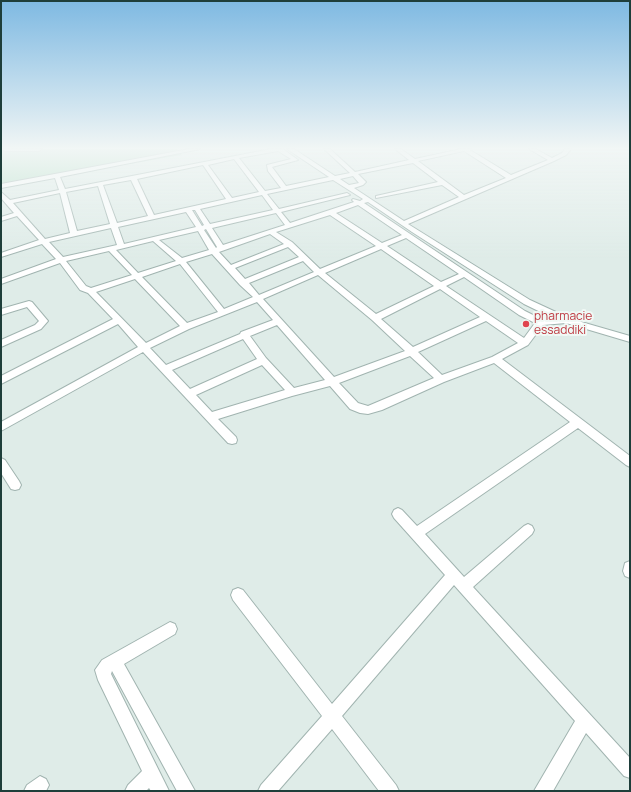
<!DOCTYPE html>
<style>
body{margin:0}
#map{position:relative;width:631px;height:792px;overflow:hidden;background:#dfece8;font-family:Manrope,sans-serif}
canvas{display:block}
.frame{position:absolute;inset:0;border:2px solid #1e3e3a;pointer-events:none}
</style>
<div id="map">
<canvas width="631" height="792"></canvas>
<div class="frame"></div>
</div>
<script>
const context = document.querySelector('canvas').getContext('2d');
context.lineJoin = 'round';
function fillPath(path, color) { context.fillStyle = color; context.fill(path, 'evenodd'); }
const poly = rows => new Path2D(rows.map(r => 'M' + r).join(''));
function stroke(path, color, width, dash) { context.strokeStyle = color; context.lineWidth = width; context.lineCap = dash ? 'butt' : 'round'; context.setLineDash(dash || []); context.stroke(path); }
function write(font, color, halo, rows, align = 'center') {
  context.font = font + ' Manrope,sans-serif'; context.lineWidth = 4; context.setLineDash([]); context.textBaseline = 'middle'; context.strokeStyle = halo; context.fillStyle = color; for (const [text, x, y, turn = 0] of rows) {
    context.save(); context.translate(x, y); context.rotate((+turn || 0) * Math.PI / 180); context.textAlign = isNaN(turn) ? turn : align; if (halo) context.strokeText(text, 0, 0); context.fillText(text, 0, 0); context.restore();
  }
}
fillPath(poly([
 [1,149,177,149,182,155,1,186]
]), '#b5e0c6');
const minor = poly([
 [2,149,42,149,39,151,5,151,2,149],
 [189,149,200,149,60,177,65,189,271,149,283,149,298,160,272,167,286,186,329,177,287,149,294,149,335,176,350,173,324,149,330,149,355,172,409,160,395,149,401,149,415,159,461,149,471,149,470,150,511,175,548,160,529,149,536,149,552,158,562,153,565,149,571,149,566,155,554,161,408,224,530,300,571,319,630,336,630,342,566,323,543,325,528,345,502,359,630,456,630,467,626,465,578,428,425,534,464,577,524,526,528,524,532,526,534,530,532,534,473,587,630,758,630,778,624,776,586,733,553,791,534,791,575,721,454,585,342,716,396,785,399,791,379,791,332,729,278,791,258,791,261,785,322,716,233,600,231,595,233,590,238,588,243,590,332,704,445,575,394,518,392,514,394,510,398,508,402,510,417,526,570,422,494,363,444,382,382,410,368,414,360,413,350,409,330,386,292,396,218,419,236,437,237,440,236,443,232,444,228,443,143,352,1,431,1,422,138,347,118,324,1,384,1,376,113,319,88,293,80,290,60,263,1,284,1,279,56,259,42,244,1,257,1,253,39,240,17,216,1,221,1,217,14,213,1,198,1,192,10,200,59,190,55,178,1,188,1,184,189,149],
 [278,151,291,159,267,165,268,171,281,188,265,191,239,158,278,151],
 [464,151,506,178,464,195,418,161,464,151],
 [234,159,259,192,232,198,208,165,234,159],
 [413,163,438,182,376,196,376,198,442,185,459,197,404,221,354,188,363,185,366,182,358,174,413,163],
 [203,165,226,199,154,215,137,179,203,165],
 [353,176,359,183,349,185,340,179,353,176],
 [131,180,148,216,117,223,103,185,131,180],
 [333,180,363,199,360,201,353,199,352,200,354,202,290,223,281,212,350,195,347,193,279,209,267,194,333,180],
 [98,186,110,224,77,231,66,192,98,186],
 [60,193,70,233,45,239,13,203,60,193],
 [262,195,273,210,210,224,200,209,262,195],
 [368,202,412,232,524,304,555,319,541,319,525,311,364,203,368,202],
 [358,205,402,235,382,243,336,213,358,205],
 [192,210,195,210,204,225,202,226,192,210],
 [186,212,196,227,124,244,118,227,186,212],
 [276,213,285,225,223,245,212,228,276,213],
 [330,215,376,246,320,269,292,242,276,232,330,215],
 [111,228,117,245,63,257,49,242,111,228],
 [206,229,217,247,216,248,204,230,206,229],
 [198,231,209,250,182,258,159,240,198,231],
 [270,234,284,244,231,265,219,252,270,234],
 [406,238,459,274,441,282,387,246,406,238],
 [153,241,176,261,138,273,116,250,153,241],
 [288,247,299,257,245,279,235,268,288,247],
 [381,249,434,286,376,314,325,273,381,249],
 [109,251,132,275,91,288,86,286,66,261,109,251],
 [212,254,240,285,253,297,224,309,186,262,212,254],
 [303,261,314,272,259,295,249,283,303,261],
 [180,264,218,312,187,323,142,277,180,264],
 [318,275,372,320,405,351,334,377,263,299,318,275],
 [464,277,519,315,535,323,524,338,446,286,464,277],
 [135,279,180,326,146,343,96,292,135,279],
 [440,289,480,317,413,347,381,319,440,289],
 [257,302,273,320,241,332,240,334,166,365,150,348,189,329,257,302],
 [486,321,518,343,492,357,442,375,418,352,486,321],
 [277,325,325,380,294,388,266,358,250,336,277,325],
 [243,339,257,359,190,389,172,370,243,339],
 [410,356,434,378,368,406,358,403,339,383,410,356],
 [262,365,285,390,212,412,196,395,262,365],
 [29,301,32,302,48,321,41,329,1,347,1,340,35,325,39,321,27,307,1,315,1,309,29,301],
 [1,458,5,460,19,481,21,485,19,489,15,490,11,489,1,473,1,458],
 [630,561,630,578,625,576,623,571,625,563,630,561],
 [170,622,175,624,177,629,175,634,124,664,195,791,177,791,112,671,111,674,169,791,151,791,149,788,146,791,125,791,128,785,142,771,98,680,95,670,102,660,170,622],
 [40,776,46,779,49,785,46,791,24,791,27,785,40,776]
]);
stroke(minor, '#a1b4b0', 2);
fillPath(minor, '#fff');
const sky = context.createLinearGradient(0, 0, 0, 260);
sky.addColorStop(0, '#7eb9e2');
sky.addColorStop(0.57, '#f1f6f5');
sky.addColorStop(1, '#f1f6f500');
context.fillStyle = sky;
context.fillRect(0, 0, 631, 260);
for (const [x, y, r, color] of [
 [526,324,4,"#e0444e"]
]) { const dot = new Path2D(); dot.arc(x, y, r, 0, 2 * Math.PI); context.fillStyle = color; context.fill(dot); stroke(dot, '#f0f9f5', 1.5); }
write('12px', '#be3a42', '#f0f9f5', [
 ["pharmacie",534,317],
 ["essaddiki",534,331]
], 'left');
</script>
